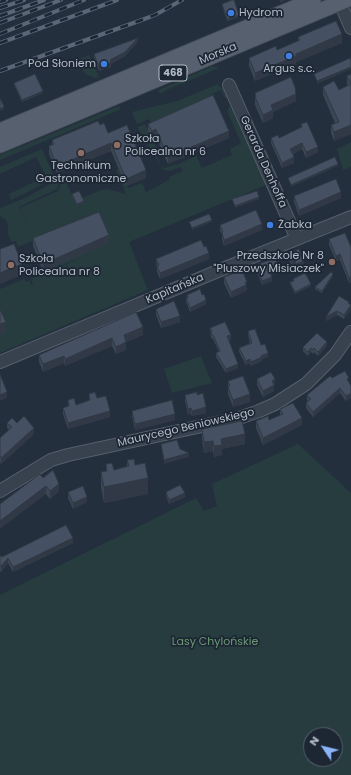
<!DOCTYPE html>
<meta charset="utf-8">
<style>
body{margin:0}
#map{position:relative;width:351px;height:775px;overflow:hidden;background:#242f3e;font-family:Poppins,sans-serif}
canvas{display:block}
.north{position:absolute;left:303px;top:727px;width:40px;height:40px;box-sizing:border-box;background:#1d2633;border:1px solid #59626f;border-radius:50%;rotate:305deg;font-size:11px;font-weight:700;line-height:16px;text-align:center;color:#b4bcc9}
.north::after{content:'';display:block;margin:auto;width:14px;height:18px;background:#8ab4f8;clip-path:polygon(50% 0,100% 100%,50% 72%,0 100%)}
</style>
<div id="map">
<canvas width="351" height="775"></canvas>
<div class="north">N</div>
</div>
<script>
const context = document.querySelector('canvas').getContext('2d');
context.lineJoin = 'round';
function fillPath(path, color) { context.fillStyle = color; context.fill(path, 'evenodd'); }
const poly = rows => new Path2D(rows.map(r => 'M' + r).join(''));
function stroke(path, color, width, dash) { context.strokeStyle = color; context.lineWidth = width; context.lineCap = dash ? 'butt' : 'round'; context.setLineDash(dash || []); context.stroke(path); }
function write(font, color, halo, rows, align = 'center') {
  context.font = font + ' Poppins,sans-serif'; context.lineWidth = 3.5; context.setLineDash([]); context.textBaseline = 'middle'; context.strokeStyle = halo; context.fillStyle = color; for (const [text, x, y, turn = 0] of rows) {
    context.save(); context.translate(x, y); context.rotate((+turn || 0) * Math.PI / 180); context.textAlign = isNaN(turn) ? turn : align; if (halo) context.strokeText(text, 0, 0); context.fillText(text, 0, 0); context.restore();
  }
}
fillPath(poly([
 [89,55,99,77,95,78,85,74,79,59],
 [213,66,219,68,169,89,160,94,158,90],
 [218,84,220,87,223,88,227,98,225,98,221,90,210,95,212,100,152,123,149,119,138,124,137,124,132,112,177,101],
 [230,105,266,185,129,242,148,290,0,353,0,289,24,279,26,282,29,280,31,285,33,284,31,279,46,273,48,278,50,277,48,272,66,264,68,270,67,264,87,255,45,272,43,271,60,263,32,244,100,216,99,213,18,247,16,241,12,242,8,235,8,224,6,220,0,216,0,208,25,198,60,179,57,189,19,207,29,228,20,208,58,191,62,180,66,182,77,206,82,198,102,190,107,189,126,194,116,170,119,169,128,188,142,183,146,192,158,186,170,179,169,177,183,171,181,167,169,171,164,170,161,167,155,156,154,155,156,154,161,167,165,168,175,164,176,165,196,156,202,168,232,155,230,149,241,143,227,111],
 [119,106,121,109,0,160,0,155],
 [145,124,152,138,156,137,157,138,153,140,157,149,153,153,137,127],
 [351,142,351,167,343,170,337,149],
 [42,149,54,177,30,191,11,200,9,194,46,176,36,157,0,174,0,167],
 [201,356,212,383,172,393,164,369],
 [298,444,351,493,351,775,0,775,0,595,196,498,204,511,217,506,212,484],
 [311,735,335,735,335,759,311,759]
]), '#263c3f');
const minor = poly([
 [340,3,351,28],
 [229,85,297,239],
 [0,362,225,268,351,217],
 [0,491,51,460,68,455,239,418,259,411,275,404,306,384,335,355,351,332]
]);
const major = poly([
 [0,131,313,0],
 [0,145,346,0]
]);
stroke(minor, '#565f6c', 14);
stroke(major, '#414a57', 17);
stroke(minor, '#38414e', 12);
stroke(major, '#56606e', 15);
const rail = poly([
 [0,2,6,0],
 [0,8,24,0],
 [0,16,44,0],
 [0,23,61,0],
 [0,34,84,0],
 [0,43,117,0],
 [0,71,139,21,155,15,182,0]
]);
stroke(rail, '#5a6575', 4);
stroke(rail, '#1d2633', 2.5, [8]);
fillPath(poly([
 [222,4,239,17,227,21,222,6],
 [298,37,342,43,296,62,296,64,255,81,249,66,249,58,277,50,298,41],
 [138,42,125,56,111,64,111,67,99,71,94,58,94,54],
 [351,74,351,134,334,141,331,133,331,125,335,123,323,95,323,87,339,90,348,86,347,84,347,76],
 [14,83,43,93,22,102,14,85],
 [296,90,296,101,273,112,273,118,263,123,255,105,255,93],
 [148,124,229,138,168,164,156,137,152,139,148,131],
 [301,124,318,152,306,158,302,149,293,154,294,163,282,168,271,143,271,138,279,138,301,128],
 [100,125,108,133,146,178,126,186,111,151,57,173,49,154,49,146,52,145,52,140],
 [72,194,84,203,77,206,72,196],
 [294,196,341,198,299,216,294,202],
 [220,225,262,230,224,246,222,239,222,234,220,231],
 [33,238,109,243,43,271,33,246],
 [329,239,351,247,351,283,349,283,340,260,336,261,329,245],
 [288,254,304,265,296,268,295,264,292,266,288,258],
 [156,259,209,259,160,279,157,272],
 [256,265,280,271,271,275,272,281,262,285,256,269],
 [333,276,322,293,315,289,315,287],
 [224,277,247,288,246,291,231,298,224,283],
 [293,279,311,286,295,294,290,284,290,282,293,281],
 [187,295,202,295,206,304,190,312,186,302],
 [349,304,351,309,344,319,337,315,326,321,326,317],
 [156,309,180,322,161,328,156,315],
 [136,312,143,335,126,342,126,350,116,354,112,346,65,366,64,363,43,372,39,362,39,355],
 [210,328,231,339,229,340,238,368,226,373,216,357,216,353,219,352,213,339,211,338],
 [248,331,261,345,268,357,262,359,262,361,251,366,250,363,246,365,239,352,239,348,250,343,248,335],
 [327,346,318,356,314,352,313,354,311,352,308,356,303,351,303,347],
 [332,378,349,382,351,386,351,398,346,401,340,393,313,417,306,408,306,403,308,402,307,400,307,395],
 [257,379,275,385,274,386,274,391,263,397,257,385],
 [228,381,250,402,233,407,228,394],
 [89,394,110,417,68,429,63,414,63,408,68,407,68,400,76,405,89,401],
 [185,395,197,395,206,413,192,416,191,414,188,415,185,401],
 [280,409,302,425,263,445,256,428,256,421,269,420,280,415],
 [132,411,175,420,135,430,132,416],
 [7,423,17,423,34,434,1,464,0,462,0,438,9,430,7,428],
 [202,429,245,444,222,449,222,455,214,457,213,451,204,453,202,439],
 [127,460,135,465,148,494,104,503,101,488,101,472,106,471,106,464,114,470,127,467],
 [43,478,59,491,50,499,46,494],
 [68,492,87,502,73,509,68,498],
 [166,492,185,497,169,504,166,496],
 [73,543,13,572,8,563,1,572,0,571,0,555,2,557]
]), '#3b4654');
fillPath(poly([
 [280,0,286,0,280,3],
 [239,15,239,17,227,21,227,19],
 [342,34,342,43,296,62,296,64,255,81,255,73],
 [138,38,138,42,125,56,111,64,111,67,99,71,99,67,110,60],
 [351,67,351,69,317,84,317,81],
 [296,90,296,101,273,112,273,118,263,123,263,115,271,105],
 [43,91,43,93,22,102,22,100],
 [4,107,4,109,0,111,0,109],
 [351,125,351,134,334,141,334,132],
 [156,129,156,137,152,139,152,131],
 [229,131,229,138,168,164,168,157],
 [111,143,111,151,57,173,57,166],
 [302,143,302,149,290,155,290,149],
 [318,147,318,152,306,158,306,152],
 [294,157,294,163,282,168,282,163],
 [338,164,338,166,291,187,291,185],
 [146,170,146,178,126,186,126,179],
 [341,192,341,198,299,216,299,210],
 [259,197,259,199,235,208,235,206],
 [84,201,84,203,77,206,77,204],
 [212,220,212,222,192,230,192,228],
 [262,224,262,230,224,246,224,240],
 [109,235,109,243,43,271,43,264],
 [209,253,209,259,160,279,160,273],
 [340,254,340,260,336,261,336,256],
 [295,260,295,264,292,266,292,262],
 [304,261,304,265,296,268,296,264],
 [22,264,22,275,0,284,0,273],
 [280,267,280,271,269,276,269,272],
 [333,274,333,276,322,293,322,291],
 [272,277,272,281,262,285,262,281],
 [351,277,351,283,349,283,349,278],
 [247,282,246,291,231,298,231,292],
 [311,284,311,286,295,294,295,292],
 [206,300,206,304,190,312,190,308],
 [351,305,351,309,344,319,344,315],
 [337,311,337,315,326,321,326,317],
 [180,316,180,322,161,328,161,322],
 [6,322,6,333,0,335,0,324],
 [143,327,143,335,124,343,124,335],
 [231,335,231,339,227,340,227,336],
 [112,338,112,346,65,366,65,359],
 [126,342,126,350,116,354,116,347],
 [327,342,327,346,318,356,318,352],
 [311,348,311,352,308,356,308,352],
 [268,353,268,357,262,359,262,361,251,366,251,362,261,356],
 [64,356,64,363,43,372,43,364],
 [250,359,250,363,246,365,246,361],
 [238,364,238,368,226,373,226,369],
 [275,379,275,385,274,386,274,391,263,397,263,391,272,381],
 [340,388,340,393,313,417,313,412],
 [7,392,7,398,0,401,0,395],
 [351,393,351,398,346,401,346,396],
 [250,394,250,402,233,407,233,400],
 [206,407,206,413,192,416,192,411],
 [191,408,191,414,188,415,188,409],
 [110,411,110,417,68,429,68,423],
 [175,414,175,420,135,430,135,424],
 [302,418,302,425,263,445,263,438],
 [34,428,34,434,1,464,1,458],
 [245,434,245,444,222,449,222,455,214,457,214,446,221,439],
 [213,441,213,451,204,453,204,442],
 [189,453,189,457,164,464,164,460],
 [148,478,148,494,104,503,104,487],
 [59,484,59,491,50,499,50,491],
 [46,486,46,494,0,529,0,521],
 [185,493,185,497,169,504,169,500],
 [87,497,87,502,73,509,73,503],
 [73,538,73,543,13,572,13,567],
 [8,558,8,563,1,572,1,566]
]), '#303945');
const building = poly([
 [232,0,234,0,239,15,227,19,222,4,232,0],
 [336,21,342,34,296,54,296,56,255,73,249,58,276,46,277,50,300,40,298,37,336,21],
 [138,38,125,52,110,60,111,63,99,67,94,54,138,38],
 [350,58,351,61,351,67,317,81,314,74,350,58],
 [35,74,43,91,22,100,14,83,35,74],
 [351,74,351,125,334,132,331,125,339,122,323,87,334,81,339,90,351,84,347,76,351,74],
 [291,77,296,90,295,90,296,94,271,105,273,110,263,115,255,97,256,97,255,93,291,77],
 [213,95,229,131,168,157,156,129,152,131,148,124,213,95],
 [0,98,4,107,0,109,0,98],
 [98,121,100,125,104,123,108,133,127,125,146,170,126,179,111,143,57,166,49,146,54,144,52,140,98,121],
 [307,122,318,147,306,152,302,143,290,149,294,157,282,163,271,138,278,135,279,138,302,127,301,124,307,122],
 [335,157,338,164,291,185,288,178,335,157],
 [336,179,341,192,299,210,294,196,336,179],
 [79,191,84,201,77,204,72,194,79,191],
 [257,191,259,197,235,206,232,199,257,191],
 [256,210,262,224,224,240,222,233,223,232,220,225,256,210],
 [99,212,109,235,43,264,33,238,99,212],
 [209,214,212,220,192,228,189,222,209,214],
 [345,233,351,247,351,277,349,278,340,254,336,256,329,239,345,233],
 [201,240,204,247,206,246,209,253,160,273,157,266,159,265,156,259,201,240],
 [14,244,22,264,0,273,0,249,14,244],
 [299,249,304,261,296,264,295,260,292,262,288,254,299,249],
 [275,258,280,267,269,272,272,277,262,281,256,265,275,258],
 [242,270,247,282,245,283,246,285,231,292,224,277,242,270],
 [331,272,333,274,322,291,315,287,331,272],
 [305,273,311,284,295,292,290,282,294,281,293,279,305,273],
 [200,289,202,295,204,294,206,300,190,308,186,298,188,298,187,295,200,289],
 [339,296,349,302,348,303,351,305,344,315,337,311,326,317,339,296],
 [174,301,180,316,161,322,156,309,174,301],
 [0,309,6,322,0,324,0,309],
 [136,312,143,327,124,335,126,342,116,347,112,338,65,359,64,356,43,364,39,355,136,312],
 [225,322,231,335,227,336,238,364,226,369,216,353,220,351,213,335,211,334,212,331,210,328,225,322],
 [255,329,261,345,265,344,268,353,261,356,262,357,251,362,250,359,246,361,239,348,252,343,248,331,255,329],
 [317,333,327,342,318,352,314,348,313,350,311,348,308,352,303,347,317,333],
 [345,371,349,378,347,379,351,386,351,393,346,396,340,388,313,412,306,403,311,399,307,395,330,376,332,378,345,371],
 [271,372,275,379,272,381,274,385,263,391,257,379,271,372],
 [0,374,7,392,0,395,0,374],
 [243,376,250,394,233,400,228,387,230,386,228,381,243,376],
 [95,392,97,398,106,396,110,411,68,423,63,408,69,406,68,400,74,398,76,405,90,400,89,394,95,392],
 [197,392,197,395,203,393,206,407,192,411,191,408,188,409,185,395,197,392],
 [172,400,175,414,135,424,132,411,172,400],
 [293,403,302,418,263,438,256,421,268,416,269,420,283,414,280,409,293,403],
 [24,416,34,428,1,458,0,456,0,438,12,427,7,423,12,418,17,423,24,416],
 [242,421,245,434,221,439,222,445,214,446,213,441,204,442,202,429,242,421],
 [177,440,180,449,189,453,164,460,161,444,177,440],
 [134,459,135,465,145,463,148,478,104,487,101,472,107,471,106,464,112,463,114,470,129,466,127,460,134,459],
 [53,470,59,484,50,491,46,486,0,521,0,504,40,474,43,478,53,470],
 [180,485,185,493,169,500,166,492,180,485],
 [83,486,87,497,73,503,68,492,83,486],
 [66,525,73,538,13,567,8,558,1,566,0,566,0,555,2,557,66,525]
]);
fillPath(building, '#455162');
stroke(building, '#303945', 1);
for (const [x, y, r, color] of [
 [231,13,4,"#3f7fe0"],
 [289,56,4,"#3f7fe0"],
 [104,64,4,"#3f7fe0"],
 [117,145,4,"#8d6e63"],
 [81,153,4,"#8d6e63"],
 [270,225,4,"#3f7fe0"],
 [332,262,4,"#8d6e63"],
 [11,265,4,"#8d6e63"]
]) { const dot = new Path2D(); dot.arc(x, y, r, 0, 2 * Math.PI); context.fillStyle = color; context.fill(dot); stroke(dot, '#1d2633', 1.5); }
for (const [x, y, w] of [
 [173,73,28]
]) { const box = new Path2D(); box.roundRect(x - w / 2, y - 8, w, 16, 3); context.fillStyle = '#1d2633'; context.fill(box); stroke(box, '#b4bcc9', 1); }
write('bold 10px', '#b4bcc9', null, [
 ["468",173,73]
]);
write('11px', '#b4bcc9', '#1d2633', [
 ["Hydrom",239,13],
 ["Pod Słoniem",96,64,"right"],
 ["Argus s.c.",289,69,"center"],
 ["Szkoła",125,139],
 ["Policealna nr 6",125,152],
 ["Technikum",81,166,"center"],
 ["Gastronomiczne",81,179,"center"],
 ["Żabka",278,225],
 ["Przedszkole Nr 8",324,256,"right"],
 ["\"Pluszowy Misiaczek\"",324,269,"right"],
 ["Szkoła",19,259],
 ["Policealna nr 8",19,272]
], 'left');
write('11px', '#b4bcc9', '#1d2633', [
 ["Morska",218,54,-23],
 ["Gerarda Denhoffa",263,162,66],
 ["Kapitańska",175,289,-23],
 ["Maurycego Beniowskiego",186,428,-13]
]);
write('11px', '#6b9a76', '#1d2633', [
 ["Lasy Chylońskie",215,642]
]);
</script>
